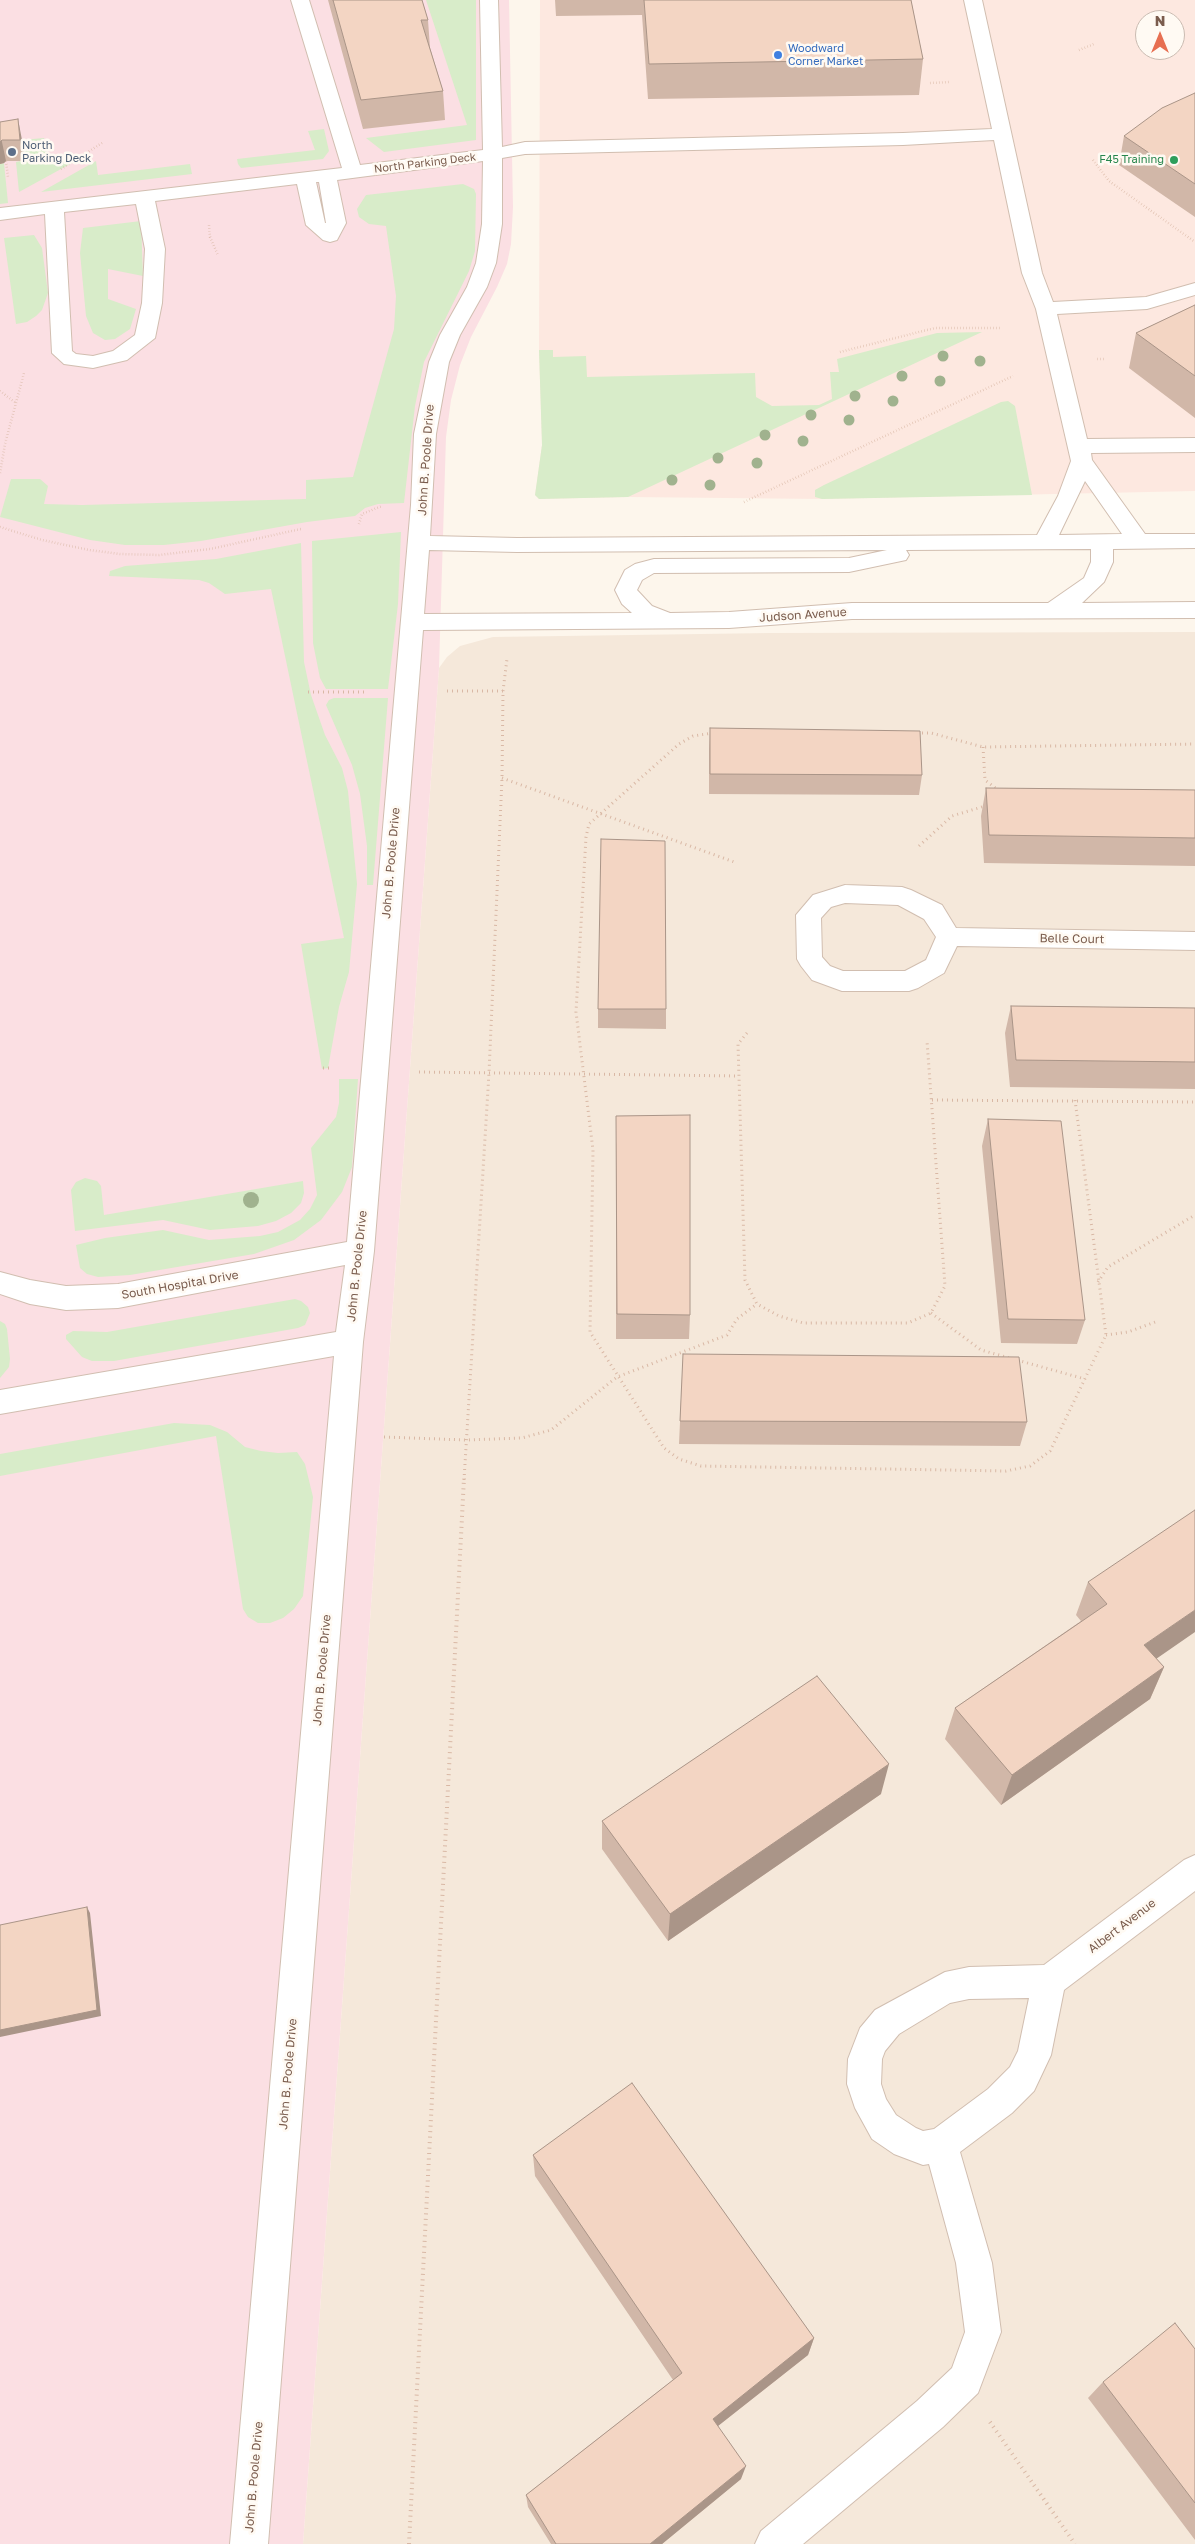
<!DOCTYPE html>
<style>
body{margin:0}
#map{position:relative;width:1195px;height:2544px;overflow:hidden;background:#fdf6ec;font-family:"Golos Text",sans-serif}
canvas{display:block}
.north{position:absolute;left:1135px;top:10px;width:50px;height:50px;box-sizing:border-box;background:#fffaf3;border:1px solid #cabbb1;border-radius:50%;rotate:0deg;font-size:14px;font-weight:700;line-height:20px;text-align:center;color:#7a5c4d}
.north::after{content:'';display:block;margin:auto;width:18px;height:22px;background:#e76f51;clip-path:polygon(50% 0,100% 100%,50% 72%,0 100%)}
</style>
<div id="map">
<canvas width="1195" height="2544"></canvas>
<div class="north">N</div>
</div>
<script>
const context = document.querySelector('canvas').getContext('2d');
context.lineJoin = 'round';
function fillPath(path, color) { context.fillStyle = color; context.fill(path, 'evenodd'); }
const poly = rows => new Path2D(rows.map(r => 'M' + r).join(''));
function stroke(path, color, width, dash) { context.strokeStyle = color; context.lineWidth = width; context.lineCap = dash ? 'butt' : 'round'; context.setLineDash(dash || []); context.stroke(path); }
function write(font, color, halo, rows, align = 'center') {
  context.font = font + ' "Golos Text",sans-serif'; context.lineWidth = 5; context.setLineDash([]); context.textBaseline = 'middle'; context.strokeStyle = halo; context.fillStyle = color; for (const [text, x, y, turn = 0] of rows) {
    context.save(); context.translate(x, y); context.rotate((+turn || 0) * Math.PI / 180); context.textAlign = isNaN(turn) ? turn : align; if (halo) context.strokeText(text, 0, 0); context.fillText(text, 0, 0); context.restore();
  }
}
fillPath(poly([
 [1195,632,1195,2544,303,2544,439,668,447,657,460,646,493,637,770,633]
]), '#f5e8da');
fillPath(poly([
 [540,0,1195,0,1195,491,822,499,628,497,539,499,535,495,542,445,539,350],
 [1145,20,1175,20,1175,50,1145,50]
]), '#fde8e0');
fillPath(poly([
 [0,0,509,0,513,207,511,244,507,264,497,287,471,337,460,365,451,400,446,437,439,668,303,2544,0,2544]
]), '#fbdfe3');
fillPath(poly([
 [426,0,476,0,476,140,384,152,366,138,467,125],
 [324,129,329,151,323,159,241,168,238,164,237,159,315,150,308,131],
 [44,138,49,161,83,157,19,192,16,162,25,160,22,140],
 [96,161,98,175,190,164,192,174,41,192],
 [4,163,8,203,0,204,0,164],
 [463,184,474,189,476,194,475,251,469,271,424,362,415,406,404,503,378,504,365,508,355,516,307,522,201,541,164,545,125,545,90,540,0,517,11,479,40,479,48,486,44,504,82,505,306,499,306,480,353,477,394,329,396,296,386,226,369,224,359,217,357,209,366,195],
 [141,221,143,276,108,269,108,299,136,309,130,329,115,339,105,340,93,333,86,316,80,253,83,228],
 [34,235,42,248,48,293,42,310,36,316,27,322,16,324,4,238],
 [982,332,628,497,539,499,535,495,542,445,539,350,553,350,553,357,586,356,587,377,755,373,756,397,772,406,819,405,832,399,830,372,839,372,837,359,937,333],
 [1008,401,1015,406,1032,495,822,499,815,497,815,490,824,485,1001,402],
 [401,532,398,604,388,689,326,689,320,678,313,643,312,541],
 [301,543,304,662,311,695,325,735,342,768,348,791,357,884,349,972,339,1007,328,1068,322,1069,301,944,344,938,271,589,225,594,209,583,199,580,109,576,110,571,125,566,216,559],
 [334,698,388,698,373,885,367,885,367,846,360,794,352,765,326,705,329,700],
 [339,1079,358,1079,352,1167,342,1192,321,1220,294,1240,254,1254,130,1275,98,1277,87,1274,80,1268,76,1245,105,1238,163,1230,209,1240,260,1236,278,1232,300,1220,310,1209,317,1195,311,1148,336,1117,339,1103],
 [85,1178,97,1181,101,1186,104,1215,303,1181,304,1193,301,1203,291,1213,276,1221,258,1226,210,1230,163,1220,75,1231,71,1190,76,1182],
 [295,1299,301,1301,308,1307,310,1313,305,1325,298,1328,114,1361,92,1361,82,1357,66,1339,66,1335,73,1331,107,1332],
 [0,1321,5,1324,7,1329,10,1359,9,1367,0,1378],
 [174,1423,210,1425,227,1432,245,1447,261,1451,278,1453,297,1452,305,1464,313,1497,303,1596,294,1609,283,1618,270,1623,258,1623,248,1617,243,1609,216,1436,0,1476,0,1454]
]), '#d8ecc9');
const minor = poly([
 [291,0,309,0,360,165,483,150,480,0,498,0,502,147,525,142,903,133,992,129,964,0,982,0,1042,273,1053,302,1146,297,1195,283,1195,295,1147,309,1057,314,1087,439,1195,438,1195,452,1091,453,1092,460,1145,534,1195,534,1195,548,1113,549,1113,562,1104,582,1082,603,1195,602,1195,618,852,619,729,628,423,630,374,1251,363,1342,268,2544,230,2544,334,1356,0,1414,0,1390,336,1332,345,1265,118,1308,66,1310,30,1304,0,1294,0,1272,30,1280,66,1286,118,1284,347,1242,411,505,414,434,429,362,440,335,467,287,476,263,482,224,483,161,337,180,346,223,337,240,330,242,323,240,306,225,297,184,155,201,165,249,162,303,155,338,127,360,93,368,64,364,52,353,45,214,0,220,0,208,342,168,291,0],
 [994,140,1022,273,1036,309,1071,461,1058,496,1037,535,517,538,430,536,436,434,449,362,460,335,487,287,496,263,502,224,502,158,525,154,903,145,994,140],
 [316,182,319,182,326,223,325,223,316,182],
 [136,204,145,249,142,303,135,335,113,351,93,356,76,354,72,351,64,212,136,204],
 [1085,481,1122,534,1059,535,1085,481],
 [1091,549,1091,562,1084,578,1048,603,852,603,729,612,670,613,652,606,637,590,642,580,654,573,849,572,906,560,909,555,906,550,1091,549],
 [429,550,517,552,887,550,849,558,654,559,635,564,625,570,615,590,622,604,632,613,424,614,429,550],
 [845,885,902,887,911,890,942,905,956,928,1195,932,1195,950,957,946,944,973,918,988,909,991,842,991,812,980,801,966,797,959,796,915,813,895,845,885],
 [845,903,898,905,924,919,936,937,926,960,905,971,843,971,830,966,822,957,821,918,831,907,845,903],
 [1195,1855,1195,1891,1064,1990,1051,2055,1034,2091,1012,2113,960,2152,992,2263,1001,2332,978,2393,943,2427,803,2544,755,2544,761,2531,917,2401,952,2368,965,2332,956,2263,929,2164,923,2165,894,2154,872,2139,855,2108,847,2084,848,2059,860,2028,875,2010,945,1972,969,1967,1044,1965,1184,1860,1195,1855],
 [1029,1998,1018,2051,1010,2067,988,2089,934,2129,923,2131,916,2128,896,2115,886,2099,881,2084,882,2059,885,2051,899,2034,950,2003,969,1999,1029,1998]
]);
stroke(minor, '#d1beb0', 2);
stroke(poly([
 [1079,50,1094,44],
 [930,83,950,82],
 [1093,160,1109,181,1195,242],
 [6,161,8,177],
 [61,169,102,143],
 [209,225,210,237,218,255],
 [840,352,935,328,1002,328],
 [1097,359,1106,359],
 [0,391,16,403],
 [0,473,5,444,24,373],
 [744,502,1013,376],
 [359,524,362,514,382,506],
 [0,527,42,540,89,550,120,554,159,555,210,549,301,529]
]), '#d9b8a5', 2.5, [0.5, 2.5]);
stroke(poly([
 [447,691,503,691],
 [308,692,365,692],
 [713,733,693,736,679,744,589,824,586,837,576,1012,593,1150,590,1332,664,1448,679,1459,701,1466,1006,1471,1030,1466,1050,1451,1106,1335,1075,1100],
 [917,733,931,733,983,747,1195,744],
 [983,747,985,780,998,790],
 [502,778,737,863],
 [919,846,952,816,985,806],
 [747,1033,738,1044,745,1280,757,1304,779,1316,803,1323,908,1323,931,1313,945,1286,927,1041],
 [323,1068,332,1068],
 [419,1072,739,1076],
 [932,1100,1195,1102],
 [1098,1282,1108,1267,1195,1215],
 [931,1313,981,1350,1085,1379],
 [1106,1335,1128,1332,1158,1321],
 [384,1437,466,1440,522,1438,551,1430,617,1377,727,1335,737,1319,757,1304],
 [464,1480,489,1073,502,778,503,691,507,659]
]), '#d9b8a5', 3, [1, 4]);
stroke(poly([
 [990,2422,1075,2544],
 [409,2544,464,1478]
]), '#d9b8a5', 4, [1, 4.5]);
fillPath(minor, '#fff');
context.fillStyle = '#a0b28e';
for (const [x, y, r] of [
 [943,356,5.5],
 [980,361,5.5],
 [902,376,5.5],
 [940,381,5.5],
 [855,396,5.5],
 [893,401,5.5],
 [811,415,5.5],
 [849,420,5.5],
 [765,435,5.5],
 [803,441,5.5],
 [718,458,5.5],
 [757,463,5.5],
 [672,480,5.5],
 [710,485,5.5],
 [251,1200,8]
]) { context.beginPath(); context.arc(x, y, r, 0, 2 * Math.PI); context.fill(); }
fillPath(poly([
 [328,0,422,0,428,20,430,48,443,91,445,120,363,129],
 [555,0,911,0,923,59,919,95,648,99,642,15,556,16],
 [1195,93,1195,217,1119,165,1124,136],
 [0,122,22,140,25,161,6,161,4,163,0,164],
 [1195,305,1195,418,1129,368,1136,333],
 [710,728,922,775,919,795,709,794,709,749],
 [986,788,1195,790,1195,866,984,863,981,816],
 [1011,1006,1195,1008,1195,1089,1010,1087,1005,1033],
 [598,1009,666,1009,666,1029,598,1028],
 [988,1119,1085,1320,1077,1344,1001,1343,982,1146],
 [616,1142,690,1315,689,1339,616,1339],
 [682,1378,1027,1422,1020,1446,679,1444],
 [1088,1582,1164,1667,1150,1699,1001,1805,945,1739,955,1708,1081,1621,1076,1615],
 [881,1794,668,1941,602,1849,602,1821],
 [533,2155,814,2338,808,2355,718,2426,741,2479,662,2544,551,2544,528,2507,526,2495,673,2380,535,2176],
 [1195,2349,1195,2540,1088,2398,1103,2382]
]), '#d1b7a8');
fillPath(poly([
 [18,119,22,140,25,161,20,140],
 [0,125,2,142,6,161,4,163,0,164],
 [1195,1610,1195,1632,1130,1677,1144,1645],
 [1164,1667,1150,1699,1001,1805,1012,1775],
 [889,1764,881,1794,668,1941,670,1914],
 [87,1907,90,1913,101,2016,0,2037,0,2030],
 [814,2338,808,2355,709,2433,713,2419],
 [746,2466,741,2479,662,2544,650,2544]
]), '#aa9588');
const building = poly([
 [333,0,422,0,428,20,421,20,443,91,361,100,333,0],
 [644,0,911,0,923,59,649,64,644,0],
 [1195,93,1195,184,1124,136,1162,108,1195,93],
 [18,119,20,140,2,140,0,142,0,122,18,119],
 [1195,305,1195,376,1136,333,1195,305],
 [710,728,920,731,922,775,710,774,710,728],
 [986,788,1195,790,1195,838,989,835,986,788],
 [601,839,665,841,666,1009,598,1009,601,839],
 [1011,1006,1195,1008,1195,1062,1016,1060,1011,1006],
 [690,1115,690,1315,617,1314,616,1116,690,1115],
 [988,1119,1061,1121,1085,1320,1008,1319,988,1119],
 [683,1354,1019,1357,1027,1422,680,1421,683,1354],
 [1195,1510,1195,1610,1144,1645,1164,1667,1012,1775,955,1708,1107,1604,1088,1582,1195,1510],
 [817,1676,889,1764,670,1914,602,1821,817,1676],
 [87,1907,97,2010,0,2030,0,1925,87,1907],
 [632,2083,814,2338,713,2419,746,2466,650,2544,556,2544,526,2495,682,2373,533,2155,632,2083],
 [1175,2323,1195,2349,1195,2503,1103,2382,1175,2323]
]);
fillPath(building, '#f3d5c3');
stroke(building, '#aa9588', 1);
for (const [x, y, r, color] of [
 [778,55,5,"#3f7fe0"],
 [12,152,5,"#5c6f8a"],
 [1174,160,5,"#2e9e5b"]
]) { const dot = new Path2D(); dot.arc(x, y, r, 0, 2 * Math.PI); context.fillStyle = color; context.fill(dot); stroke(dot, '#fffaf3', 2); }
write('11px', '#366cbe', '#fffaf3', [
 ["Woodward",788,49],
 ["Corner Market",788,62]
], 'left');
write('11px', '#4e5e75', '#fffaf3', [
 ["North",22,146],
 ["Parking Deck",22,159]
], 'left');
write('11px', '#27864d', '#fffaf3', [
 ["F45 Training",1164,160]
], 'right');
write('11px', '#7a5c4d', '#fffaf3', [
 ["North Parking Deck",425,163,-7]
]);
write('12px', '#7a5c4d', '#fffaf3', [
 ["John B. Poole Drive",426,460,-86],
 ["Judson Avenue",803,615,-4],
 ["John B. Poole Drive",391,863,-85],
 ["Belle Court",1072,939,1],
 ["John B. Poole Drive",357,1266,-84],
 ["South Hospital Drive",180,1285,-10],
 ["John B. Poole Drive",322,1670,-85],
 ["Albert Avenue",1122,1926,-37],
 ["John B. Poole Drive",288,2074,-85],
 ["John B. Poole Drive",254,2477,-85]
]);
</script>
